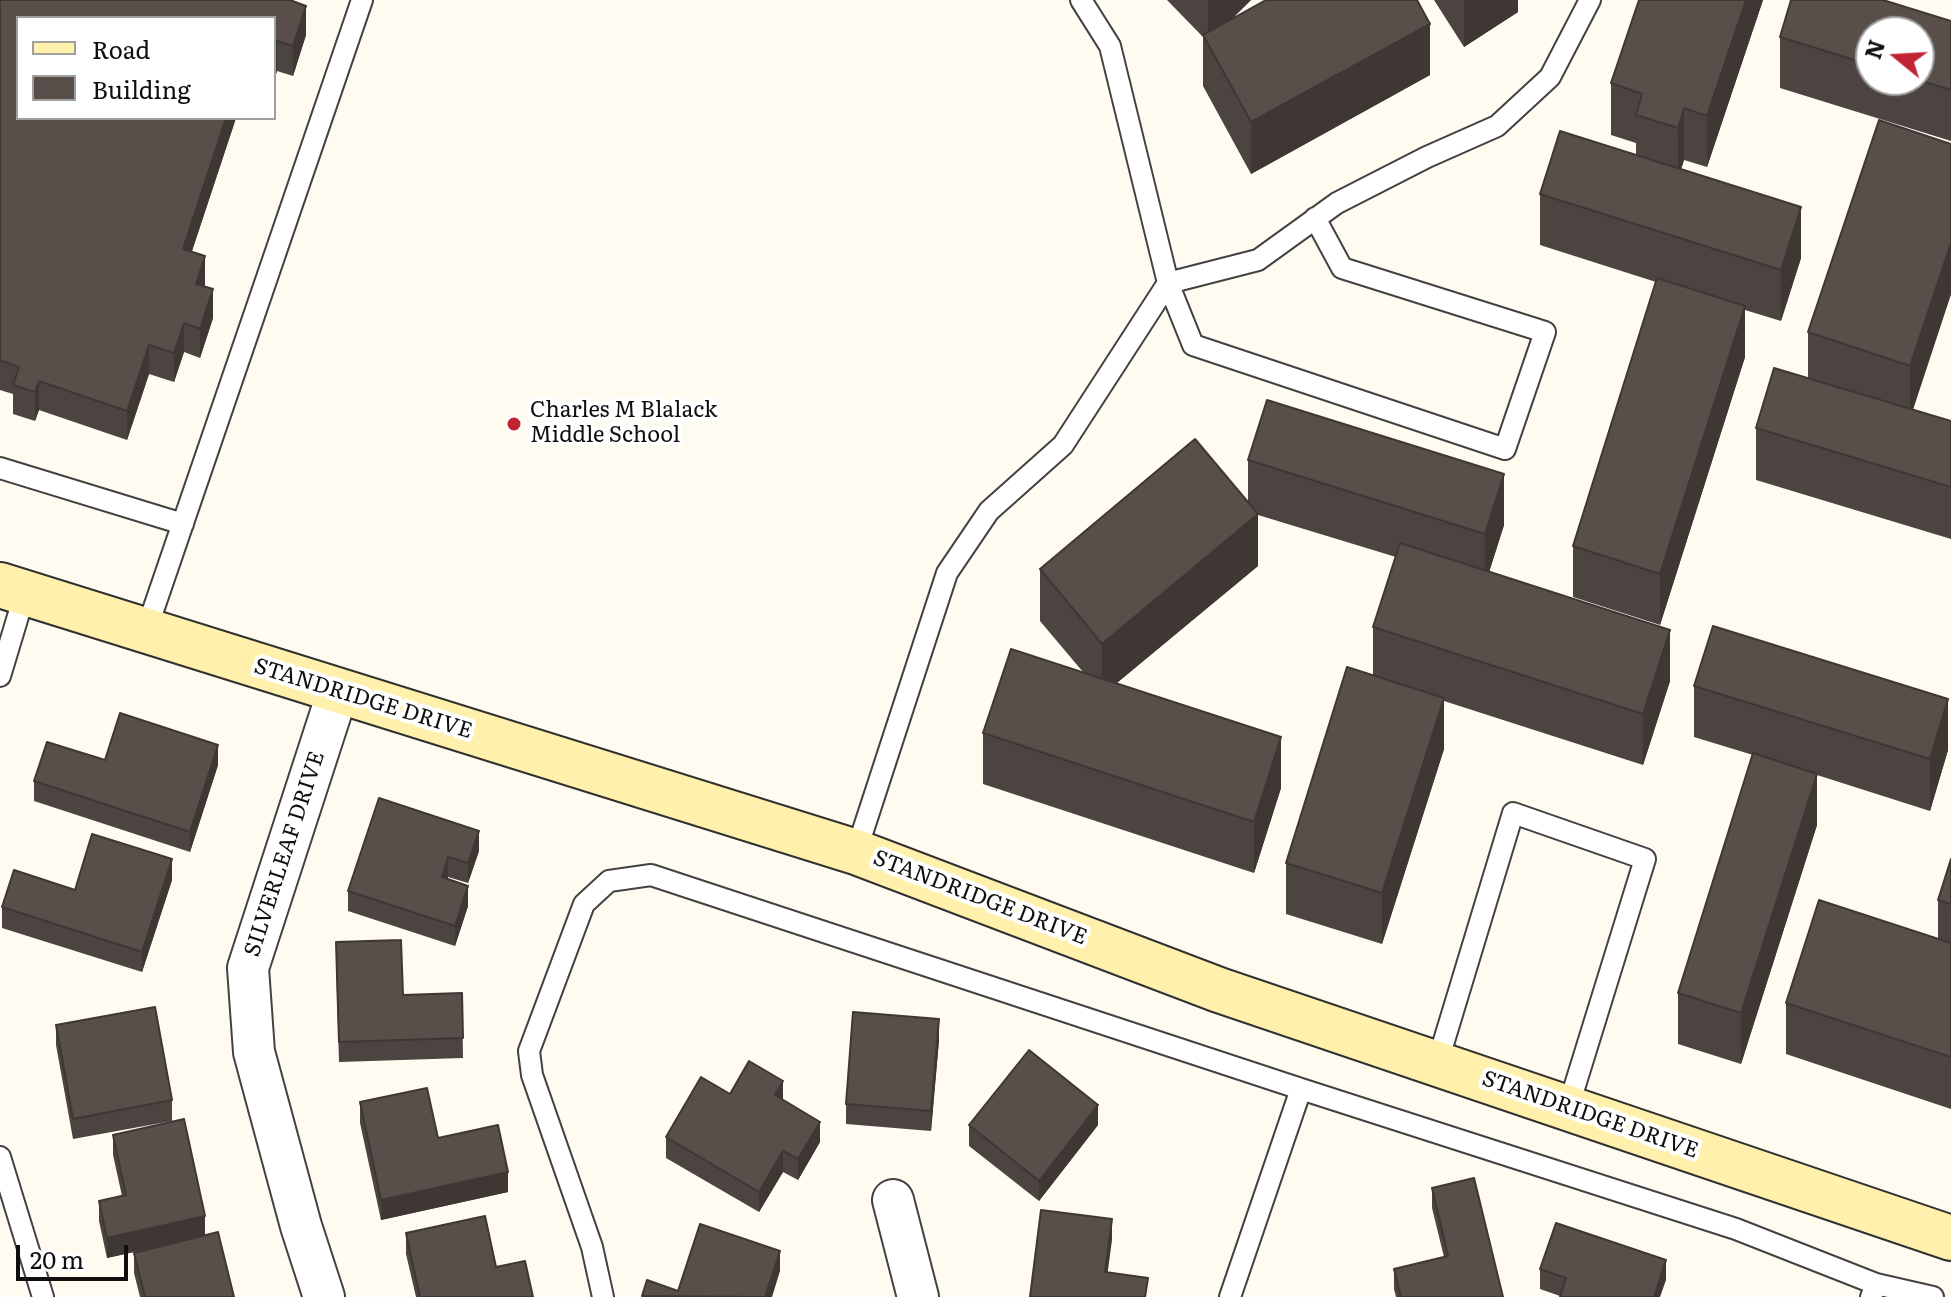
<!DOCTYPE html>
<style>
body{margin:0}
#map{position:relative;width:1951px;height:1297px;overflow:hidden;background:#fffbf1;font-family:Literata,serif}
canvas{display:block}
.legend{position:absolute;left:16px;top:16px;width:260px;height:104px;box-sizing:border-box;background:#fff;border:2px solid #9f9f9f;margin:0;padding:10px 14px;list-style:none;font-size:24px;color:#0f0f0f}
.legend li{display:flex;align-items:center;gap:16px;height:40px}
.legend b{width:40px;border:2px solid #9f9f9f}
.north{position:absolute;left:1855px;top:16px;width:80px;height:80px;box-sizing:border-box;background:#fff;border:2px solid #9f9f9f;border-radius:50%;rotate:288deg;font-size:22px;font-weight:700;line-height:32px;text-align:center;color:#0f0f0f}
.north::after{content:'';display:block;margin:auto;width:28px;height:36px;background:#c12534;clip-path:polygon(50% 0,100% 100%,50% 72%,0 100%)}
.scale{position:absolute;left:16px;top:1245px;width:112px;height:36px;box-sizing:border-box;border:4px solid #0f0f0f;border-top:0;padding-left:10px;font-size:24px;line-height:28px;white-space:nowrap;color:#0f0f0f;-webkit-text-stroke:6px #fff;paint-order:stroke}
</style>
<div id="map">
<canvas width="1951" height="1297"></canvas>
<ul class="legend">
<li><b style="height:10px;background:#fff1ac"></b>Road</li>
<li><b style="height:22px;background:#584f4b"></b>Building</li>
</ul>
<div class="north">N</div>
<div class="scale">20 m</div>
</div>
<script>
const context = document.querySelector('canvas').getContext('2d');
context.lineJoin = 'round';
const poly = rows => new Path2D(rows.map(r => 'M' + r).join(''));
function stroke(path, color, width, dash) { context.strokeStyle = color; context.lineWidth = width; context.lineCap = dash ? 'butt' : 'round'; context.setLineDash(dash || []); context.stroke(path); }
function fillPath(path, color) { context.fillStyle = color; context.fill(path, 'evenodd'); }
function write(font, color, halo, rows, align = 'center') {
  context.font = font + ' Literata,serif'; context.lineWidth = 8; context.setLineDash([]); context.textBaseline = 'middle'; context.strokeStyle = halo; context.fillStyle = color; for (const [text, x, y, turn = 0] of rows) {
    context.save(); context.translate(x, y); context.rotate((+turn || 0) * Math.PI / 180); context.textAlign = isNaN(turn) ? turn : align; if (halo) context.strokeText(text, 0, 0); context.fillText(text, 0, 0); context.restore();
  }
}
const lane = poly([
 [1081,0,1110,46,1168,283,1193,345,1505,449,1545,332,1342,268,1315,218],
 [0,468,183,524],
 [146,631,362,0],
 [0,676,25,593],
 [856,852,947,573,989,511,1063,445,1168,283,1258,260,1337,203,1427,157,1497,126,1550,77,1590,0],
 [1437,1064,1513,813,1645,859,1568,1108],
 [0,1157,43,1297],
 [1876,1284,1933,1297],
 [603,1297,592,1247,532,1075,529,1051,584,904,609,881,651,875,1301,1089],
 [1230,1297,1301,1089,1736,1229,1876,1284,1871,1297]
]);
const street = poly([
 [893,1200,918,1297],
 [324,1297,301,1226,254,1052,248,968,338,691]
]);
const secondary = poly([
 [0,585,856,852,1219,990,1951,1238]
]);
stroke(lane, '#424242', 24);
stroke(street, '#424242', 44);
stroke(secondary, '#313131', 48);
stroke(lane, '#fff', 20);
stroke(street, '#fff', 40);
stroke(secondary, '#fff1ac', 44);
fillPath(poly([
 [0,0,298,3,306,35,293,76,277,71,274,80,274,18,18,118,236,118,192,251,205,286,213,318,200,358,184,352,174,382,149,374,127,440,39,410,35,421,13,414,13,394,0,390],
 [1167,0,1251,0,1232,19,1430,75,1251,174,1203,86,1203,37],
 [1434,0,1518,0,1518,12,1464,47],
 [1639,0,1763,0,1707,167,1684,160,1681,169,1801,258,1781,321,1745,310,1745,357,1660,625,1573,597,1573,546,1656,282,1540,245,1540,194,1636,155,1636,143,1611,135,1611,83],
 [1951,21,1951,141,1780,88,1780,37],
 [1871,32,1919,80,1871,80],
 [1951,294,1913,410,1951,421,1951,539,1756,480,1756,428,1808,378,1808,332],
 [1248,460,1504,525,1489,572,1670,681,1643,765,1444,701,1444,749,1382,944,1286,914,1286,863,1373,675,1373,627,1396,557,1258,515,1258,566,1117,683,1281,788,1254,873,983,784,983,733,1083,672,1040,621,1040,569,1248,503],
 [1694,686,1948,750,1930,811,1817,775,1817,825,1741,1064,1678,1044,1678,993,1753,755,1694,737],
 [105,760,218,765,190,852,34,801,34,781],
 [379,798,479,851,468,883,448,877,448,879,468,906,455,946,348,911,348,891],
 [1951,859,1951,1109,1786,1054,1786,1003,1938,939,1938,900],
 [172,880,142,972,2,928,2,907,75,890],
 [336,962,403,995,462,993,463,1058,339,1062],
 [56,1025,172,1100,172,1121,73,1139,56,1045],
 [939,1040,931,1131,846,1124,846,1104],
 [730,1094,783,1100,820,1142,798,1180,783,1172,759,1212,666,1158,666,1137],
 [360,1102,438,1138,508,1192,381,1220,360,1123],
 [969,1125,1098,1125,1039,1201,969,1146],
 [113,1135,205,1236,234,1297,140,1297,134,1273,134,1253,174,1243,107,1258,99,1221,99,1201,122,1196,113,1155],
 [1432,1188,1503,1297,1396,1297,1394,1289,1394,1269,1444,1257,1432,1208],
 [406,1233,496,1267,533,1297,416,1297,406,1254],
 [1540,1269,1666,1280,1560,1296,1540,1289]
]), '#4c4440');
fillPath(poly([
 [1208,0,1251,0,1208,42],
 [1464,0,1518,0,1518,12,1464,47],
 [1746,0,1763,0,1707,167,1707,116],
 [306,6,306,35,293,76,293,46],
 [1430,24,1430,75,1251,174,1251,122],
 [277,41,277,71,274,80,274,51],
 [1684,108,1684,160,1678,179,1678,128],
 [226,118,236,118,183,278,183,249],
 [1801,207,1801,258,1781,321,1781,270],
 [1951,243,1951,294,1910,417,1910,366],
 [205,256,205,285,196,313,196,284],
 [213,289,213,318,200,358,200,329],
 [1745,306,1745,357,1660,625,1660,574],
 [184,323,184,352,174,382,174,353],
 [149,345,149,374,127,440,127,411],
 [39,381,39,410,35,421,35,392],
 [1504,474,1504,525,1485,585,1485,534],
 [1258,514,1258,566,1102,695,1102,644],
 [1670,630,1670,681,1643,765,1643,714],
 [1444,698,1444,749,1382,944,1382,893],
 [1948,699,1948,750,1930,811,1930,759],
 [1281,737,1281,788,1254,873,1254,822],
 [218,745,218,765,190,852,190,832],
 [1817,774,1817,825,1741,1064,1741,1013],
 [479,831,479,851,468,883,468,863],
 [448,857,448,877,442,897,442,877],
 [172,859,172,880,142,972,142,952],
 [468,886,468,906,455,946,455,926],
 [939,1019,939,1040,931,1131,931,1111],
 [783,1081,783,1102,775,1095],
 [1098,1105,1098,1125,1039,1201,1039,1181],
 [820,1122,820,1142,798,1180,798,1159],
 [783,1151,783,1172,759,1212,759,1192],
 [508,1172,508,1192,381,1220,381,1200],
 [205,1216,205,1236,107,1258,107,1238],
 [1112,1219,1112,1240,1105,1292,1105,1272],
 [780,1251,780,1271,772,1297,765,1297],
 [1666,1260,1666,1280,1660,1297,1654,1297]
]), '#3e3734');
const building = poly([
 [0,0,290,0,306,6,293,46,277,41,274,51,274,18,18,18,18,118,226,118,183,249,205,256,196,284,213,289,200,329,184,323,174,353,149,345,127,411,39,381,35,392,13,385,19,367,0,360,0,0],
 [1266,0,1417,0,1430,24,1251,122,1203,35,1266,0],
 [1639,0,1746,0,1707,116,1684,108,1678,128,1636,115,1642,94,1611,83,1639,0],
 [1791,0,1883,0,1951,21,1951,90,1919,80,1919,32,1871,32,1871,65,1780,37,1791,0],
 [1879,120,1951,144,1951,243,1910,366,1808,332,1879,120],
 [1560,131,1801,207,1781,270,1540,194,1560,131],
 [1657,278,1745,306,1660,574,1573,546,1657,278],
 [1774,368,1951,421,1951,487,1756,428,1774,368],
 [1267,400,1504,474,1485,534,1248,460,1267,400],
 [1195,439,1258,514,1102,644,1040,569,1195,439],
 [1400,543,1670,630,1643,714,1373,627,1400,543],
 [1713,626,1948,699,1930,759,1694,686,1713,626],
 [1011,649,1281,737,1254,822,983,733,1011,649],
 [1347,667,1444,698,1382,893,1286,863,1347,667],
 [120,713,218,745,190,832,34,781,47,742,105,760,120,713],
 [1753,753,1817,774,1741,1013,1678,993,1753,753],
 [379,798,479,831,468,863,448,857,442,877,468,886,455,926,348,891,379,798],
 [92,834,172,859,142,952,2,907,14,870,75,890,92,834],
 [1951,859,1951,904,1938,900,1951,859],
 [1819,900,1951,943,1951,1057,1786,1003,1819,900],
 [401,940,403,995,462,993,463,1038,339,1042,336,942,401,940],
 [155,1007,172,1100,73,1119,56,1025,155,1007],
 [853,1012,939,1019,931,1111,846,1104,853,1012],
 [1029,1050,1098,1105,1039,1181,969,1125,1029,1050],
 [749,1061,783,1081,775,1095,820,1122,798,1159,783,1151,759,1192,666,1137,701,1077,730,1094,749,1061],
 [427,1088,438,1138,498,1125,508,1172,381,1200,360,1102,427,1088],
 [184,1119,205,1216,107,1238,99,1201,126,1195,113,1135,184,1119],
 [1474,1178,1503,1297,1401,1297,1394,1269,1448,1256,1432,1188,1474,1178],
 [1041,1210,1112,1219,1105,1272,1148,1278,1145,1297,1030,1297,1041,1210],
 [485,1216,496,1267,525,1261,533,1297,420,1297,406,1233,485,1216],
 [1556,1223,1666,1260,1654,1297,1560,1297,1566,1278,1540,1269,1556,1223],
 [700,1224,780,1251,765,1297,642,1296,647,1280,678,1291,700,1224],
 [218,1232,234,1297,145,1297,134,1253,218,1232]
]);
fillPath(building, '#584f4b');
stroke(building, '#3e3734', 2);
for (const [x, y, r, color] of [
 [514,424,8,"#c12534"]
]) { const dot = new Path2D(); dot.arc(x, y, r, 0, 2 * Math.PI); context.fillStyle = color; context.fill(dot); stroke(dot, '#fff', 3); }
write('22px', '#0f0f0f', '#fff', [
 ["Charles M Blalack",530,411],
 ["Middle School",530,436]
], 'left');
write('22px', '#0f0f0f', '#fff', [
 ["STANDRIDGE DRIVE",363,699,17],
 ["SILVERLEAF DRIVE",285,854,-72],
 ["STANDRIDGE DRIVE",980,898,21],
 ["STANDRIDGE DRIVE",1590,1115,19]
]);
</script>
